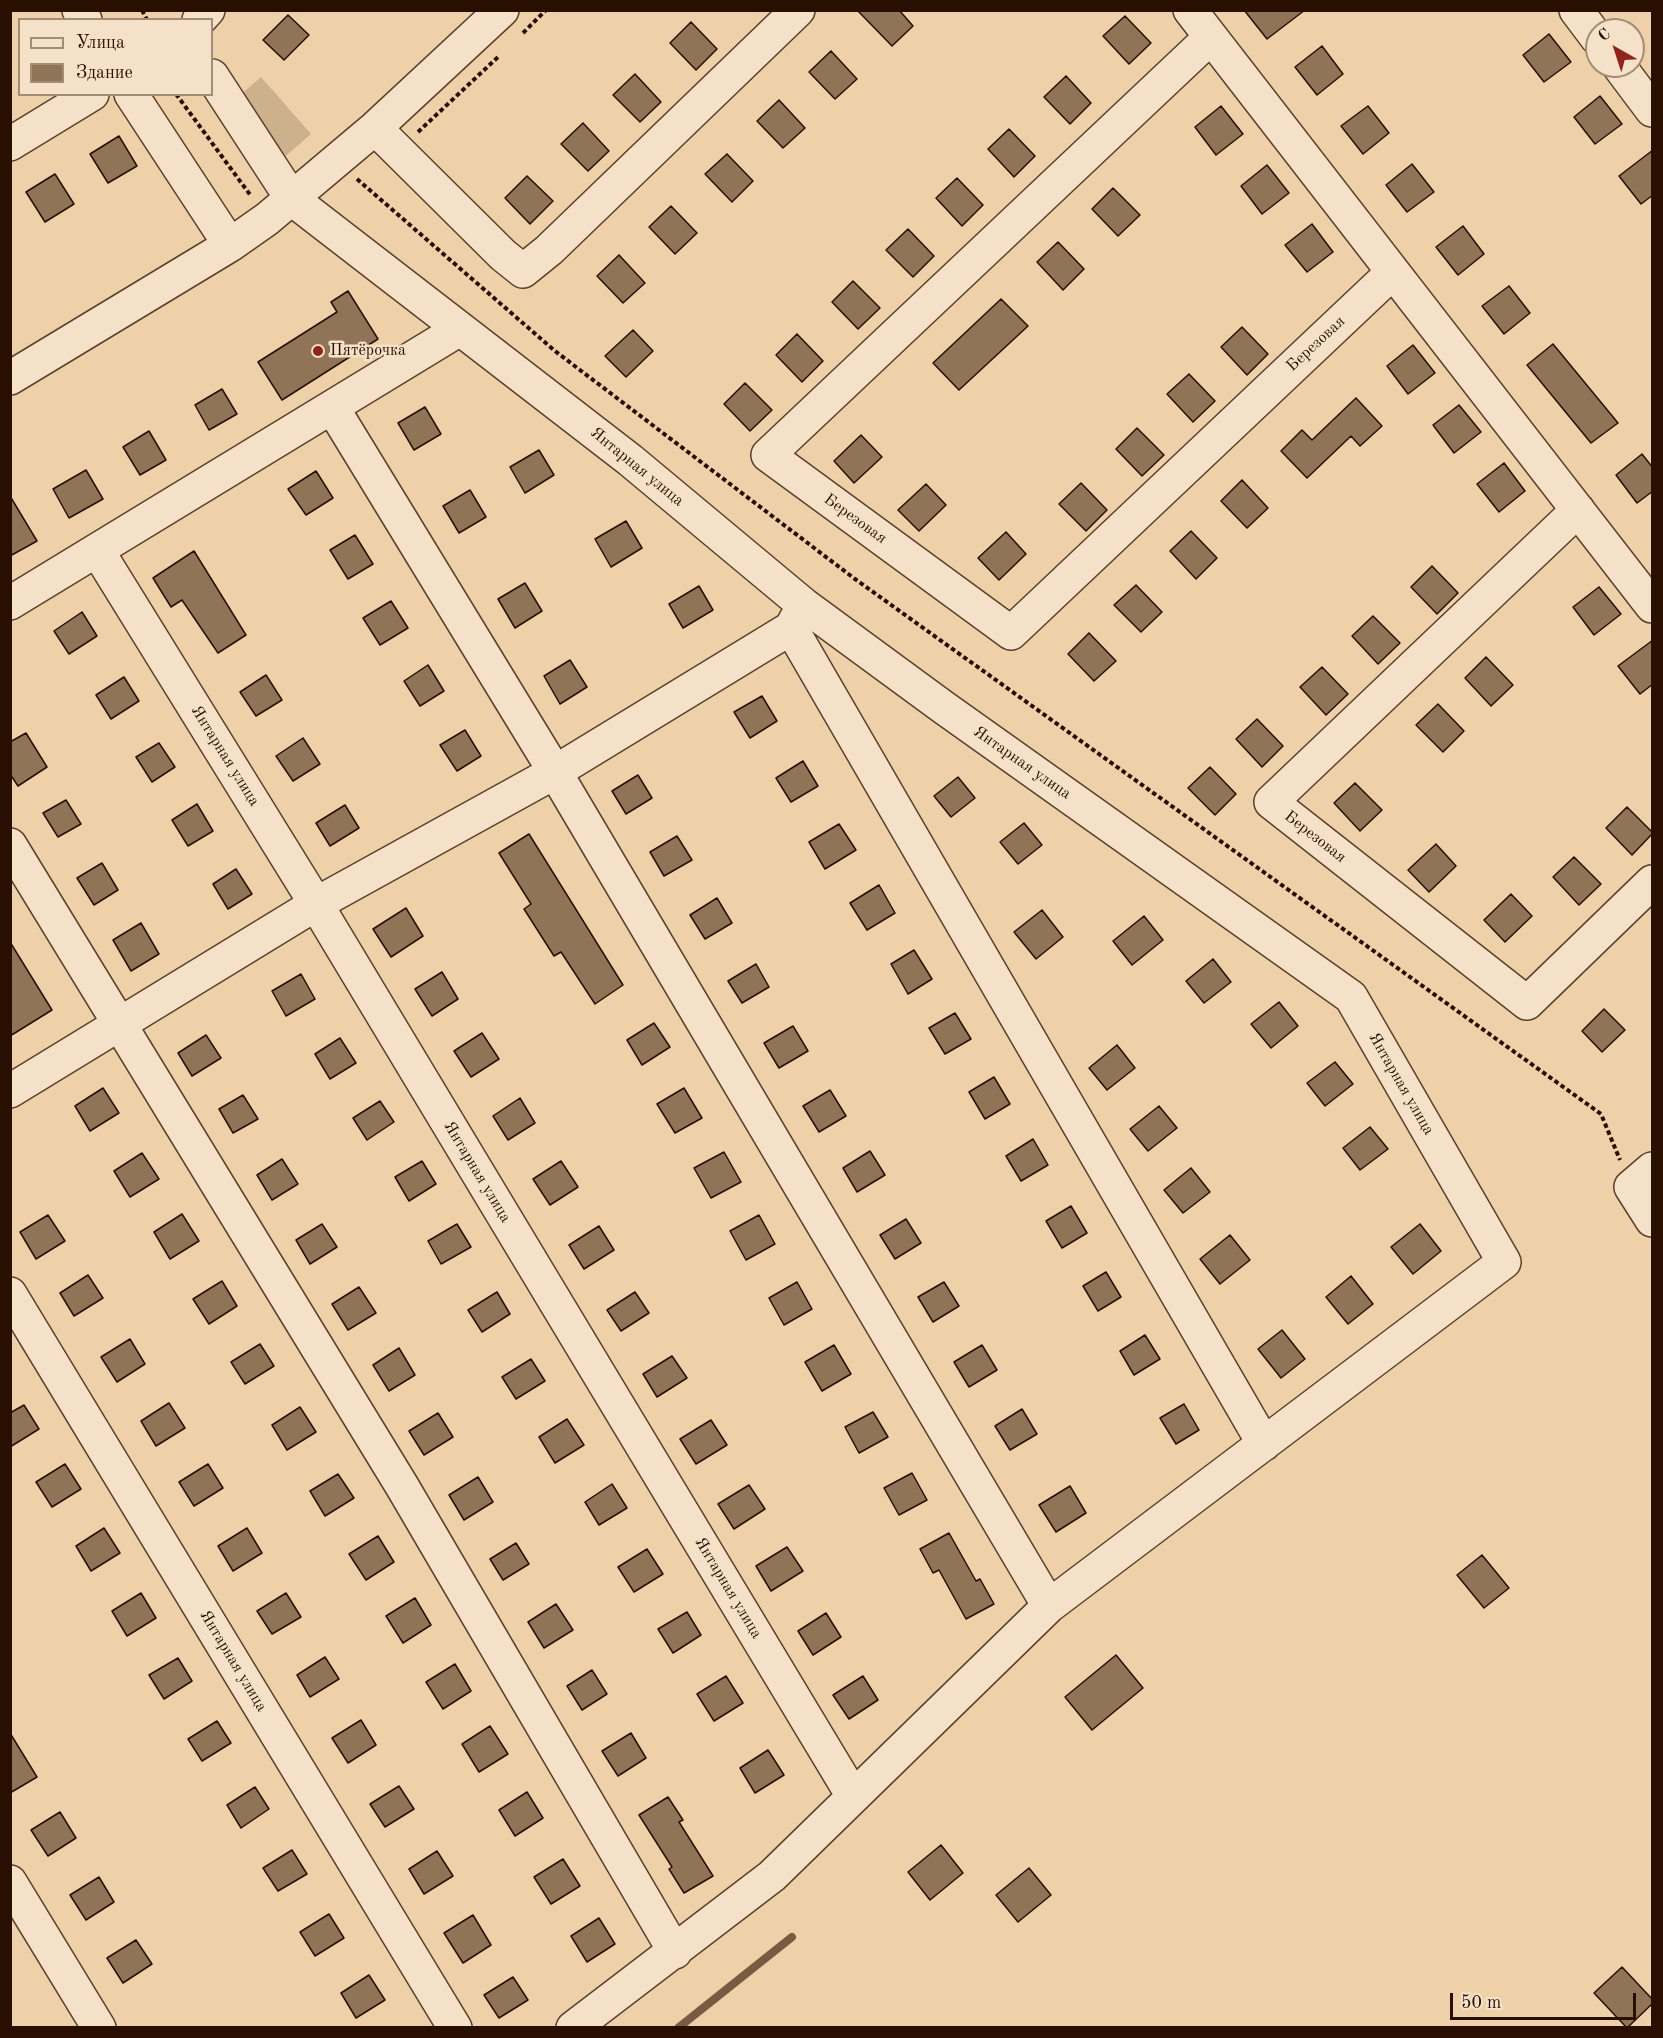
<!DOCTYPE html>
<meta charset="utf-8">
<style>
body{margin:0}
#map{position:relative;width:1663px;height:2038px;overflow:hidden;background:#eed1a9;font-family:"Old Standard TT",serif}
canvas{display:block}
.frame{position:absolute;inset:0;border:12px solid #290f00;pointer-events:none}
.legend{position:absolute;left:18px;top:18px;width:195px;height:78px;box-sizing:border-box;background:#f4e1c7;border:2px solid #a38d77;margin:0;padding:8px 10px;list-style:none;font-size:18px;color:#290f00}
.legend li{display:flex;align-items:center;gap:12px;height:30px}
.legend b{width:30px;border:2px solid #a38d77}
.north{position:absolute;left:1585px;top:18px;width:60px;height:60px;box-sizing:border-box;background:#f4e1c7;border:2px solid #a38d77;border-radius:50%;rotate:321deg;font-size:16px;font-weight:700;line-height:24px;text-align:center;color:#290f00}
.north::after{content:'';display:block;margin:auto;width:21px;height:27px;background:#8f2418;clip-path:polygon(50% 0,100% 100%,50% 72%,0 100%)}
.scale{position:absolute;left:1450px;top:1993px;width:186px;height:27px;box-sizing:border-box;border:3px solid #290f00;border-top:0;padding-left:8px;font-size:18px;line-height:21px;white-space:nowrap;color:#290f00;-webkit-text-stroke:4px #f4e1c7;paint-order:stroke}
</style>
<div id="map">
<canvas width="1663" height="2038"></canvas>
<div class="frame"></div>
<ul class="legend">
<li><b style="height:8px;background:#f4e1c7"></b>Улица</li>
<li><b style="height:16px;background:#8f7458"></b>Здание</li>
</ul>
<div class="north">С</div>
<div class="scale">50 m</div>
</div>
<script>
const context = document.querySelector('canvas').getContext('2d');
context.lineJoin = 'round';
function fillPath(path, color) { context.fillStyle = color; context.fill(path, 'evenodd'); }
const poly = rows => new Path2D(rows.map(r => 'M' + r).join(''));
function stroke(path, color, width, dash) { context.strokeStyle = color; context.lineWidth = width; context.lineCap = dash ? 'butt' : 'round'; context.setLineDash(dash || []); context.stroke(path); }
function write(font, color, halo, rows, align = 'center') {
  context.font = font + ' "Old Standard TT",serif'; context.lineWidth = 5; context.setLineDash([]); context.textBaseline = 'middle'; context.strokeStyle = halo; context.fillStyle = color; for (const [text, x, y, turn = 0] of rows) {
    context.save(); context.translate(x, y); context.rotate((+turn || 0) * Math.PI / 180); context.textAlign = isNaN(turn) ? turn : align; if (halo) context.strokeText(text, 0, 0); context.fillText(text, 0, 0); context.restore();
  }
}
fillPath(poly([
 [261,77,311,134,281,160,232,102]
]), '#cdb08c');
stroke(poly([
 [678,2028,792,1937]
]), '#775c43', 8);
const building = poly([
 [857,10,899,10,913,26,892,46,857,10],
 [1244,10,1305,10,1267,39,1244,10],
 [288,15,309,35,284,60,263,40,288,15],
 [1125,16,1151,43,1129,64,1103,36,1125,16],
 [691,22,717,49,696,70,670,43,691,22],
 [1549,34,1571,62,1544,82,1523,55,1549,34],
 [1322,46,1343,74,1317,95,1295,67,1322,46],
 [831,51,857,79,835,99,809,72,831,51],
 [635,74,661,102,640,122,613,95,635,74],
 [1066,76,1091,103,1070,124,1044,97,1066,76],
 [1600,96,1622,124,1595,144,1574,117,1600,96],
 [779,100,805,128,783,148,757,121,779,100],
 [1221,106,1243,134,1216,155,1195,127,1221,106],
 [1368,106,1389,133,1363,154,1341,126,1368,106],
 [583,123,609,151,588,171,561,144,583,123],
 [1009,129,1035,156,1014,177,988,149,1009,129],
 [119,136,137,166,108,183,90,154,119,136],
 [1653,150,1653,195,1641,204,1619,176,1653,150],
 [727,154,753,181,732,202,705,174,727,154],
 [1412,164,1434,192,1407,212,1386,185,1412,164],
 [1267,165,1289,193,1262,214,1241,186,1267,165],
 [55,174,74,204,45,222,26,192,55,174],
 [527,176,553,201,530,224,505,198,527,176],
 [957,178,983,205,962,226,936,198,957,178],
 [1113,188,1140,215,1118,236,1092,209,1113,188],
 [671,206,697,233,675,254,649,227,671,206],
 [1312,224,1333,252,1307,272,1285,245,1312,224],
 [1463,226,1484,254,1458,275,1436,247,1463,226],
 [908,229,934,256,913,277,886,250,908,229],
 [1058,242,1084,269,1063,290,1037,262,1058,242],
 [619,255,645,283,623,303,597,276,619,255],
 [853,281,880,308,858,329,832,302,853,281],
 [1509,286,1530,313,1504,334,1482,306,1509,286],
 [348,291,378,339,282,400,258,362,337,312,331,302,348,291],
 [1001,299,1028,326,959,390,933,363,1001,299],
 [1242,327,1268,354,1247,375,1221,347,1242,327],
 [633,330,653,351,626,377,605,356,633,330],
 [797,334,823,361,802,382,776,355,797,334],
 [1553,344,1618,423,1591,443,1527,365,1553,344],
 [1413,345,1435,373,1408,394,1387,366,1413,345],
 [1189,374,1215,401,1193,422,1167,394,1189,374],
 [745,383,772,410,750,431,724,404,745,383],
 [222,389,237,414,209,430,195,405,222,389],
 [1356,398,1382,426,1360,446,1351,436,1307,478,1281,451,1302,430,1312,440,1356,398],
 [1459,405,1481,432,1454,453,1433,425,1459,405],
 [425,407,441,434,414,450,398,423,425,407],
 [1137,428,1164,455,1142,476,1116,449,1137,428],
 [149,431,166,460,140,475,123,447,149,431],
 [861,435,882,457,854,483,834,461,861,435],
 [539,450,554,475,525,493,510,467,539,450],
 [1642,454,1653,468,1653,491,1637,503,1616,475,1642,454],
 [1504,463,1525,491,1499,512,1477,484,1504,463],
 [86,470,103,499,69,518,53,489,86,470],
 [316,471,333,498,306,515,288,489,316,471],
 [1242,480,1268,508,1247,528,1221,501,1242,480],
 [1081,483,1107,510,1086,531,1059,504,1081,483],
 [926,484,946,505,919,531,898,510,926,484],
 [470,490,486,517,459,533,443,506,470,490],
 [10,496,37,541,10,556,10,496],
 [626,521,642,548,611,567,595,539,626,521],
 [1191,531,1217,558,1196,579,1170,551,1191,531],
 [1006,532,1026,554,999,580,978,558,1006,532],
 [355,535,373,564,348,579,330,550,355,535],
 [194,551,246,635,218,653,182,600,171,607,153,578,194,551],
 [1432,566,1458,593,1437,614,1411,587,1432,566],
 [525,583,542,611,515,628,498,599,525,583],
 [1136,585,1162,612,1141,632,1114,605,1136,585],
 [699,586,713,610,683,628,669,604,699,586],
 [1599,587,1621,614,1594,635,1573,607,1599,587],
 [391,601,408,628,380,645,363,618,391,601],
 [82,612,97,636,69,654,54,631,82,612],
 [1373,616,1400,643,1378,664,1352,636,1373,616],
 [1089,633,1116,661,1094,681,1068,654,1089,633],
 [1653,640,1653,684,1640,694,1618,666,1653,640],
 [1486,657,1513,685,1491,706,1465,678,1486,657],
 [570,660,587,687,560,704,544,676,570,660],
 [428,665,444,691,420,706,404,681,428,665],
 [1322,667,1348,694,1326,715,1300,687,1322,667],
 [266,675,282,700,256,716,240,692,266,675],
 [124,677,139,701,111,719,96,695,124,677],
 [762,696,777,721,750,738,734,712,762,696],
 [1438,704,1464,731,1443,752,1416,725,1438,704],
 [1257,719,1283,746,1262,767,1236,739,1257,719],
 [465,730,481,756,457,771,440,745,465,730],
 [26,733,47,767,18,786,10,774,10,742,26,733],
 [303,738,320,764,293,781,276,756,303,738],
 [159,743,175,767,152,782,136,757,159,743],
 [803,761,818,786,791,802,776,778,803,761],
 [1210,767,1236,794,1215,815,1188,788,1210,767],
 [638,775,652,798,626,814,612,791,638,775],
 [958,777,975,798,951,817,934,796,958,777],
 [1355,783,1382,810,1360,831,1334,803,1355,783],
 [66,800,81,824,58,837,43,813,66,800],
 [197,804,213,831,188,846,172,820,197,804],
 [345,805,359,828,330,846,316,823,345,805],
 [1627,807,1653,833,1632,855,1606,828,1627,807],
 [1024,823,1042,845,1018,864,1000,842,1024,823],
 [839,824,856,850,825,869,809,842,839,824],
 [529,834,623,985,595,1004,561,952,554,956,524,909,531,904,499,853,529,834],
 [677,836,692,860,664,876,650,852,677,836],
 [1436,844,1456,866,1429,892,1408,870,1436,844],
 [1574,857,1601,884,1579,905,1553,877,1574,857],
 [102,863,118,890,94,905,77,878,102,863],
 [236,869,252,894,228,909,213,884,236,869],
 [879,885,895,913,867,930,850,903,879,885],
 [1511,894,1532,916,1505,942,1484,920,1511,894],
 [717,898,732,923,705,939,690,915,717,898],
 [406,908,423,936,391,957,373,929,406,908],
 [1042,910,1063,937,1036,959,1014,932,1042,910],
 [1144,916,1163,940,1132,965,1113,941,1144,916],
 [141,923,159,954,131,971,113,940,141,923],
 [10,942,52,1010,10,1036,10,942],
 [914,950,932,979,908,994,891,964,914,950],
 [1213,959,1231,982,1204,1003,1186,981,1213,959],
 [756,964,769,987,742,1003,728,981,756,964],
 [442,972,458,999,432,1016,415,989,442,972],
 [301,974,315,999,286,1016,272,991,301,974],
 [1279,1002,1298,1026,1271,1048,1251,1024,1279,1002],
 [1604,1009,1625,1030,1602,1052,1582,1031,1604,1009],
 [955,1013,971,1039,945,1054,929,1028,955,1013],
 [654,1023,670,1047,642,1065,627,1040,654,1023],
 [793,1026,808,1051,779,1068,764,1043,793,1026],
 [482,1033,499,1059,471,1077,454,1051,482,1033],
 [206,1035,221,1058,192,1076,178,1053,206,1035],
 [340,1038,356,1063,330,1079,315,1054,340,1038],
 [1117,1045,1135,1068,1107,1090,1089,1068,1117,1045],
 [1335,1062,1353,1084,1325,1106,1307,1083,1335,1062],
 [994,1077,1010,1104,985,1119,969,1092,994,1077],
 [103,1088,119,1113,90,1131,75,1106,103,1088],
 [684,1088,702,1118,675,1133,657,1104,684,1088],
 [830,1090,846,1116,819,1132,803,1106,830,1090],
 [243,1095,258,1119,233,1133,219,1109,243,1095],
 [520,1098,535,1123,508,1140,493,1116,520,1098],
 [380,1101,394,1122,367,1140,353,1118,380,1101],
 [1159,1106,1177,1128,1148,1151,1130,1129,1159,1106],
 [1370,1127,1388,1149,1360,1170,1343,1148,1370,1127],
 [1033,1139,1048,1165,1021,1181,1006,1156,1033,1139],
 [870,1151,885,1175,857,1192,843,1168,870,1151],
 [724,1152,741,1182,711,1198,694,1168,724,1152],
 [142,1153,159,1179,130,1197,114,1171,142,1153],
 [282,1159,298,1184,272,1200,257,1175,282,1159],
 [422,1161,436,1184,409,1201,395,1177,422,1161],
 [561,1161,578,1187,550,1205,533,1179,561,1161],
 [1191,1168,1210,1192,1183,1213,1164,1190,1191,1168],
 [1071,1206,1087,1233,1062,1248,1046,1221,1071,1206],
 [182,1214,199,1241,170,1259,154,1232,182,1214],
 [48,1215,65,1241,36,1259,20,1232,48,1215],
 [759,1215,775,1244,746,1260,730,1231,759,1215],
 [906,1219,921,1243,895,1259,880,1235,906,1219],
 [322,1224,337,1247,310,1264,296,1240,322,1224],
 [457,1224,471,1247,441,1264,428,1241,457,1224],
 [1420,1224,1441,1251,1413,1274,1391,1247,1420,1224],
 [599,1226,614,1250,584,1269,569,1245,599,1226],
 [1230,1235,1250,1260,1220,1284,1200,1259,1230,1235],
 [1106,1272,1121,1297,1098,1311,1083,1286,1106,1272],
 [88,1275,103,1298,74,1316,60,1293,88,1275],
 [1351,1276,1373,1304,1348,1324,1326,1297,1351,1276],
 [222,1281,237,1306,209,1324,193,1299,222,1281],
 [797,1282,812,1309,784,1325,769,1298,797,1282],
 [944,1282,959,1306,933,1322,918,1297,944,1282],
 [359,1287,376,1313,348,1330,332,1304,359,1287],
 [497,1292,510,1314,482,1332,468,1310,497,1292],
 [635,1292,649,1313,621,1331,607,1310,635,1292],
 [1282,1330,1305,1359,1281,1378,1258,1349,1282,1330],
 [1145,1335,1160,1359,1134,1375,1120,1351,1145,1335],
 [130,1339,145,1364,117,1382,101,1357,130,1339],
 [260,1344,274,1366,245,1384,231,1362,260,1344],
 [834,1345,851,1374,822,1391,805,1362,834,1345],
 [982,1345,997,1370,969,1387,954,1362,982,1345],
 [399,1348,415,1375,389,1391,373,1365,399,1348],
 [672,1356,687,1378,657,1397,643,1374,672,1356],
 [531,1359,545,1381,516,1399,502,1377,531,1359],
 [169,1403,185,1428,156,1446,141,1421,169,1403],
 [1184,1404,1199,1430,1176,1444,1160,1418,1184,1404],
 [24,1405,39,1429,10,1447,10,1413,24,1405],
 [300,1407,316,1432,287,1450,272,1425,300,1407],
 [1022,1409,1037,1434,1010,1450,995,1426,1022,1409],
 [873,1412,888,1437,859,1453,845,1427,873,1412],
 [438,1413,453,1437,424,1455,409,1431,438,1413],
 [567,1419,584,1445,555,1463,539,1437,567,1419],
 [711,1420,727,1445,696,1464,680,1439,711,1420],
 [65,1464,81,1489,52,1507,36,1482,65,1464],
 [208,1464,223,1488,194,1506,179,1482,208,1464],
 [912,1473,927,1500,899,1515,884,1488,912,1473],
 [338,1474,354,1498,325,1516,310,1491,338,1474],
 [478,1477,493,1502,464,1520,449,1495,478,1477],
 [612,1484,627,1508,599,1525,585,1502,612,1484],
 [749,1485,765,1509,734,1529,718,1504,749,1485],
 [1070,1486,1086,1513,1056,1532,1039,1505,1070,1486],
 [104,1528,120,1553,91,1571,76,1546,104,1528],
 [247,1528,262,1553,233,1571,218,1546,247,1528],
 [949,1533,976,1581,980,1579,994,1604,966,1619,939,1570,933,1573,920,1549,949,1533],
 [378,1536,394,1562,366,1580,349,1554,378,1536],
 [516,1543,529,1564,503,1580,490,1559,516,1543],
 [787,1547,803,1571,771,1591,756,1566,787,1547],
 [647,1549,663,1574,634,1592,618,1567,647,1549],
 [1482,1555,1509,1588,1484,1608,1457,1575,1482,1555],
 [141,1593,156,1618,127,1636,112,1611,141,1593],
 [286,1593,301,1617,272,1634,257,1611,286,1593],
 [415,1598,431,1625,403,1643,386,1616,415,1598],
 [556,1604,573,1630,544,1648,528,1622,556,1604],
 [687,1612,701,1635,673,1653,658,1629,687,1612],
 [826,1613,841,1637,813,1655,798,1631,826,1613],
 [1116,1655,1143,1688,1092,1730,1065,1697,1116,1655],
 [325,1657,339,1679,310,1697,297,1675,325,1657],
 [178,1658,192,1681,164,1699,149,1675,178,1658],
 [455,1664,471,1691,443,1709,426,1682,455,1664],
 [592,1670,607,1694,582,1710,567,1686,592,1670],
 [726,1676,743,1703,714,1721,697,1694,726,1676],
 [863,1676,878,1700,849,1719,833,1695,863,1676],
 [361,1720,376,1745,348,1763,332,1738,361,1720],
 [217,1721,231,1743,202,1761,188,1739,217,1721],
 [490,1726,508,1754,479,1772,462,1744,490,1726],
 [10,1733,37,1777,10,1793,10,1733],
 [631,1733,646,1758,618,1776,602,1751,631,1733],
 [768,1750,784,1775,755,1793,740,1768,768,1750],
 [399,1786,414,1809,385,1827,370,1804,399,1786],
 [255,1787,269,1809,241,1828,227,1805,255,1787],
 [527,1792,543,1818,515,1836,499,1810,527,1792],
 [668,1797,683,1820,679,1822,713,1876,684,1893,669,1869,672,1867,639,1815,668,1797],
 [60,1812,76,1838,48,1856,31,1830,60,1812],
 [941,1845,963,1873,930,1900,908,1872,941,1845],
 [292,1850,307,1874,278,1891,263,1868,292,1850],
 [437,1851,453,1876,424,1894,409,1869,437,1851],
 [563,1859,580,1886,551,1904,534,1877,563,1859],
 [1029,1868,1051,1895,1018,1922,996,1895,1029,1868],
 [99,1877,114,1902,86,1920,70,1895,99,1877],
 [329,1914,344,1938,315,1956,300,1932,329,1914],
 [473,1915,491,1945,463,1963,444,1933,473,1915],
 [599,1918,615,1944,587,1962,571,1936,599,1918],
 [136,1940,152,1964,123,1983,107,1958,136,1940],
 [1622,1967,1653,2000,1653,2003,1627,2028,1594,1993,1622,1967],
 [369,1975,385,2000,356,2018,341,1993,369,1975],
 [513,1977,528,2000,499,2018,484,1995,513,1977]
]);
fillPath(building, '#8f7458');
stroke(building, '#290f00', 1.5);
const minor = poly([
 [79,10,85,20],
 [1190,10,1652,606],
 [1576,10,1597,38],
 [199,20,208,10],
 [1211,37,768,455,1011,633,1393,272],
 [1619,66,1652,110],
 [212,76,292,199,630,460,804,605,943,707,1351,997,1504,1262,1049,1606,772,1876,573,2028],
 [131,94,230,245],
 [375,128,503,255,523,271,549,250,798,10],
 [10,144,92,94],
 [10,378,230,245,267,219,375,128,502,10],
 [332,407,555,772,1049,1606],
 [1578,510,1271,802,1527,1003,1652,882],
 [97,550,316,904,853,1796],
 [10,603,460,329],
 [791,628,1264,1444],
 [10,845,402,1486,675,1952],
 [10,1091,316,904,555,772,791,628,801,610],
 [1652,1169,1631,1187,1652,1220],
 [10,1294,455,2028],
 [10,1882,99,2028]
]);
stroke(minor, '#5a402a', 36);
stroke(poly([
 [142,10,147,20],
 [523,33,546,10],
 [176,94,251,196],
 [418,132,498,57],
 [357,179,555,351,855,579,1601,1114,1620,1160]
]), '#290f00', 4, [4.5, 3]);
stroke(minor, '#f4e1c7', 33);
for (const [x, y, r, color] of [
 [318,351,6,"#8f2418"]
]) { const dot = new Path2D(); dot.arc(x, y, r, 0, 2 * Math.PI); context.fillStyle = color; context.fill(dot); stroke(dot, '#f4e1c7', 2); }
write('16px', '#290f00', '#f4e1c7', [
 ["Березовая",1316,344,-43],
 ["Янтарная улица",637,467,39],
 ["Березовая",855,519,36],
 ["Янтарная улица",225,756,58],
 ["Янтарная улица",1022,763,35],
 ["Березовая",1315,837,38],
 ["Янтарная улица",1401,1084,60],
 ["Янтарная улица",477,1172,59],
 ["Янтарная улица",728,1588,59],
 ["Янтарная улица",233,1661,59]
]);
write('16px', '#290f00', '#f4e1c7', [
 ["Пятёрочка",330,351]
], 'left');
</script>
